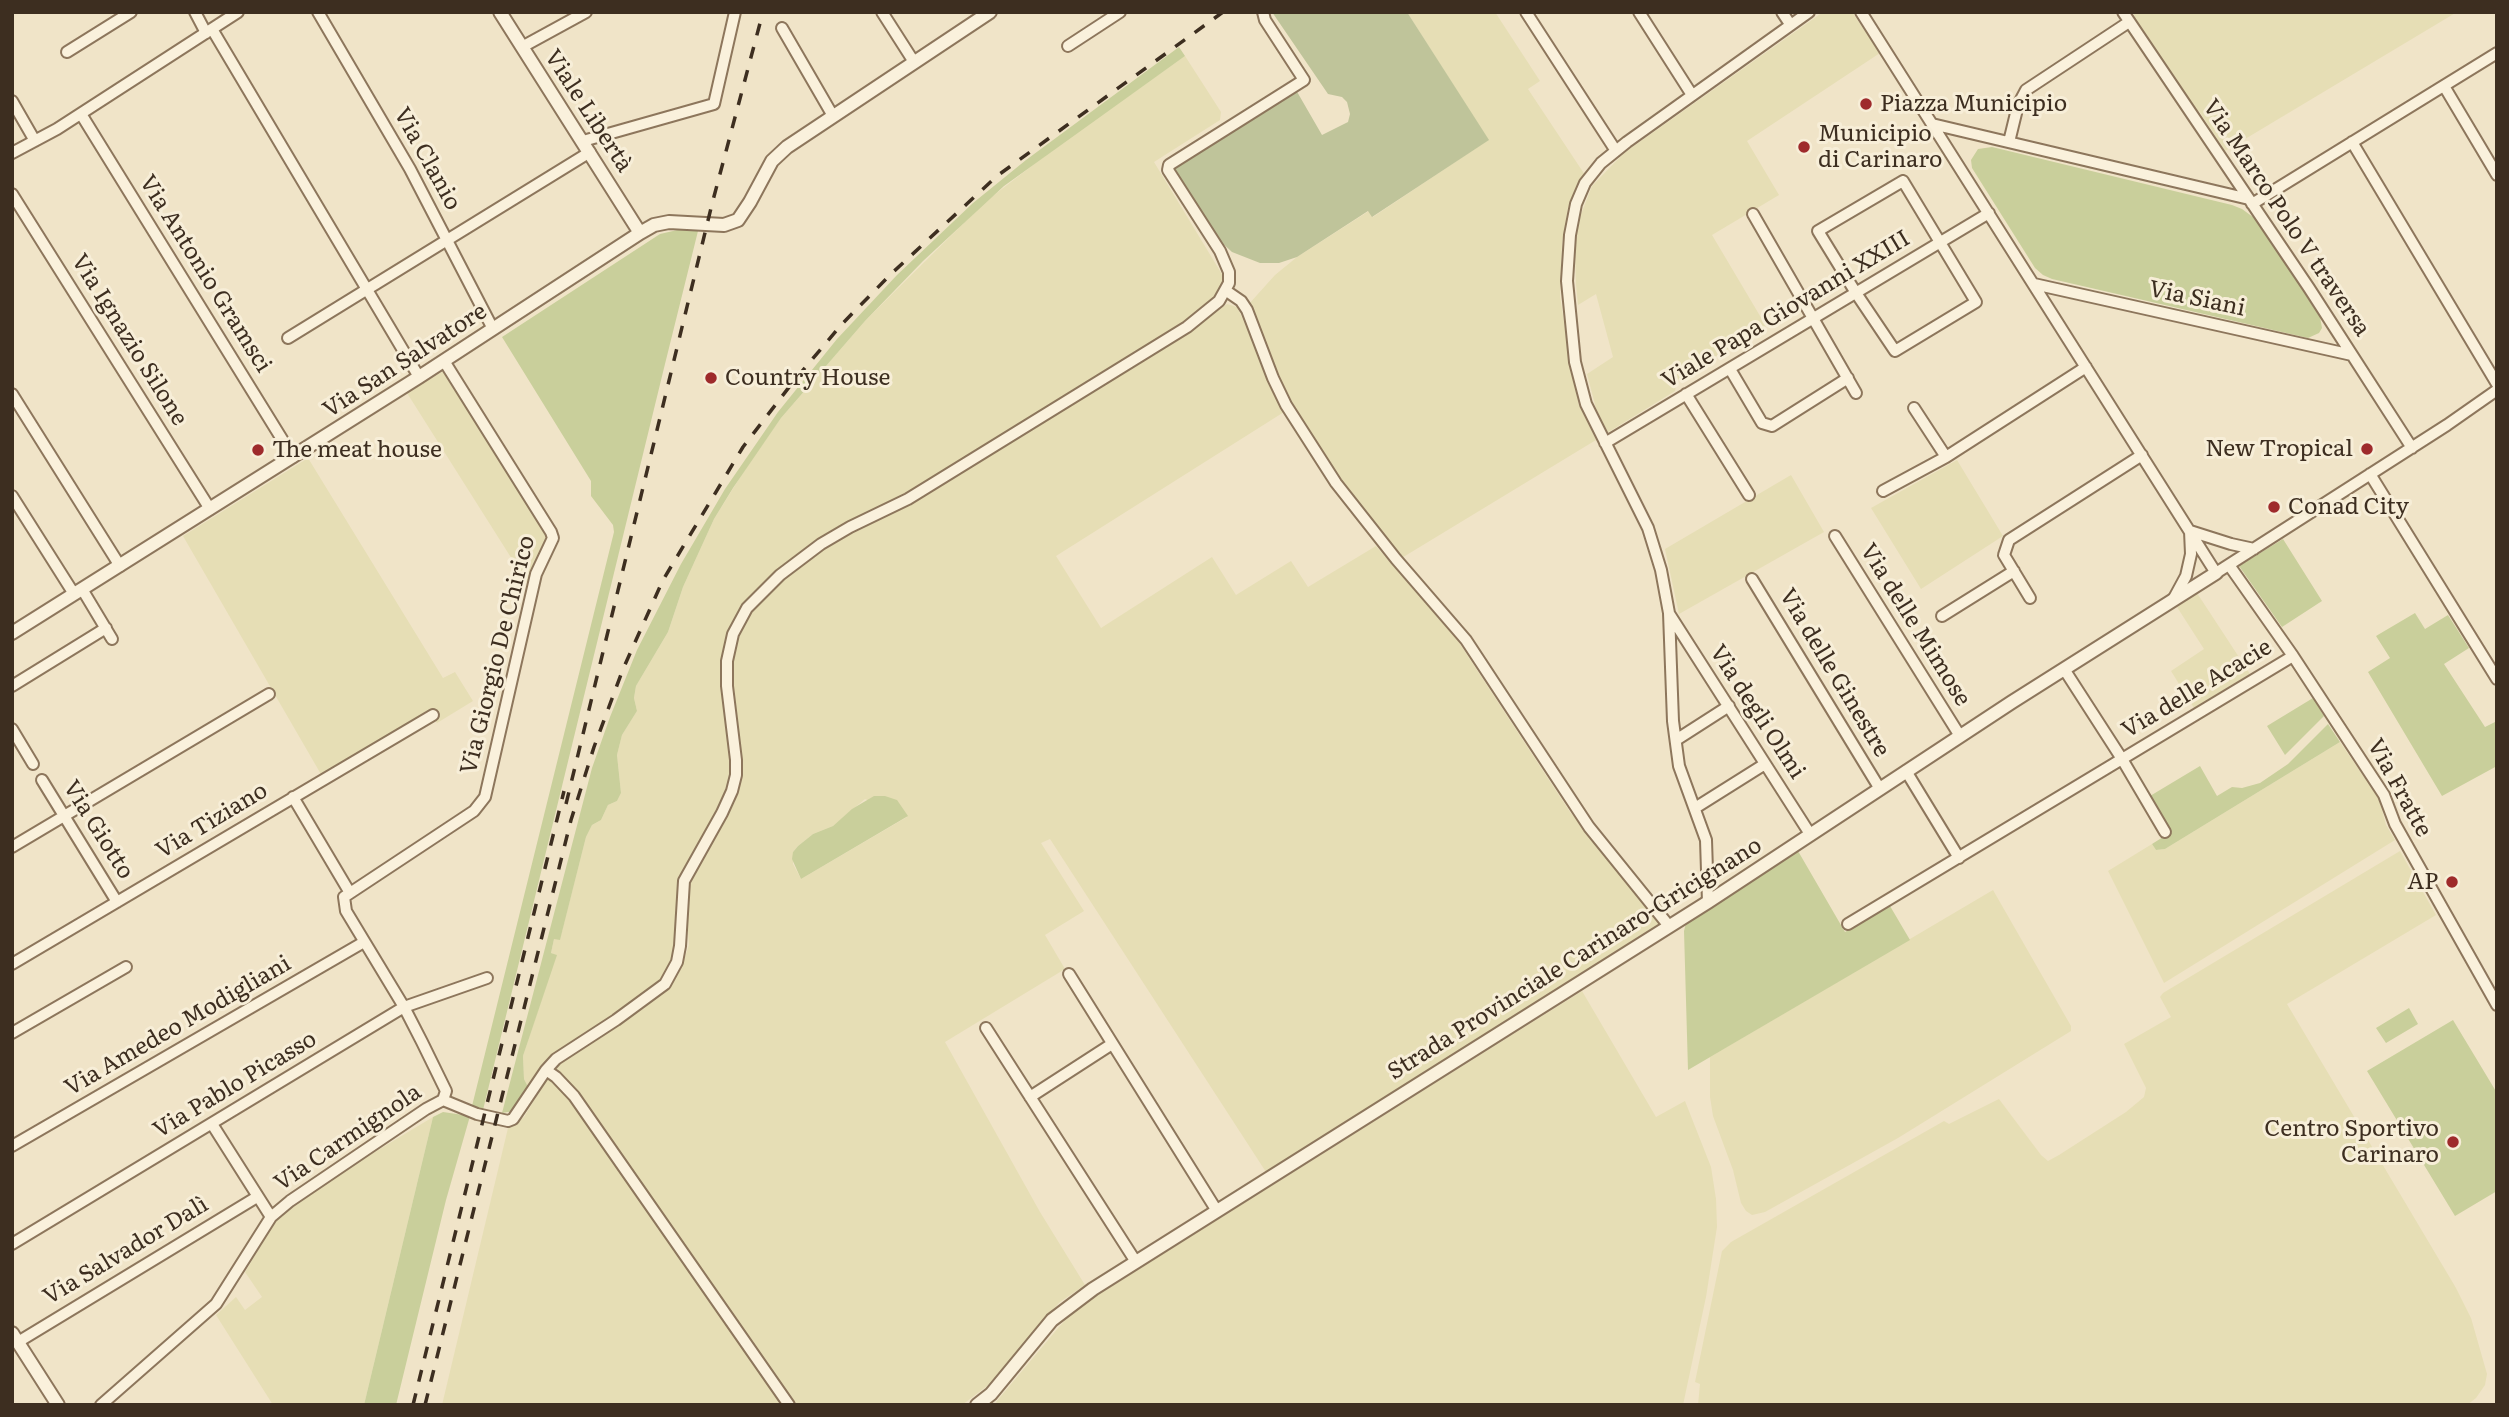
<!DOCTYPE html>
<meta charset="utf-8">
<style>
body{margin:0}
#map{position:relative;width:2509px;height:1417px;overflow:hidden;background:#f0e4c8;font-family:Literata,serif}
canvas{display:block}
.frame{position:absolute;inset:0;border:14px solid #3d2e20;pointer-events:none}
</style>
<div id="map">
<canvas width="2509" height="1417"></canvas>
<div class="frame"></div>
</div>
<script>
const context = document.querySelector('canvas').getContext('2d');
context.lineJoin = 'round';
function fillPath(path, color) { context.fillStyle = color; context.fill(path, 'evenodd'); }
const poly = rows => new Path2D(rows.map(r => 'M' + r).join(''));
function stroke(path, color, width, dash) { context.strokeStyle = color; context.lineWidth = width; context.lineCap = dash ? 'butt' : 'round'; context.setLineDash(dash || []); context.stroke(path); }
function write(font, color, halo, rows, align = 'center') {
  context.font = font + ' Literata,serif'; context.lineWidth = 6; context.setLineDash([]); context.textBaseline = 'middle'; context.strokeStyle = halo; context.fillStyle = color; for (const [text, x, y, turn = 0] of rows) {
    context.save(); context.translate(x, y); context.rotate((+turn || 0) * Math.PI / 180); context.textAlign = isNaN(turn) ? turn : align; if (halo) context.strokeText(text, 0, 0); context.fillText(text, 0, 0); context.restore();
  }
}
fillPath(poly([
 [1407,12,1495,12,1540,81,1528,89,1585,175,1568,208,1562,243,1560,296,1572,375,1579,405,1596,440,1400,559,1364,516,1290,406,1248,305,1275,275,1297,257,1369,211,1373,217,1488,140],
 [1823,12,1852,12,1880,53,1747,141,1779,195,1712,235,1766,326,1677,380,1675,391,1607,433,1597,412,1587,374,1613,357,1596,294,1578,305,1576,284,1575,252,1578,222,1592,186,1624,153],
 [2133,12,2457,12,2225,151,2199,111,2195,113,2136,21],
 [1185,56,1221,112,1220,120,1154,162,1223,276,1223,284,1210,307,916,490,816,541,782,568,728,635,732,776,722,805,694,853,671,968,656,987,528,1087,524,1079,523,1056,556,955,551,953,554,939,560,939,586,837,592,825,601,820,608,805,617,801,621,793,617,755,622,735,637,711,634,698,636,686,668,632,683,587,714,519,751,460,781,418,865,321,985,202,1063,142],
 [1227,304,1237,307,1240,313,1284,412,1056,556,1101,628,1212,557,1236,595,1291,561,1308,587,1376,546,1458,641,1570,812,1662,924,1266,1172,1050,839,1041,843,1084,911,1045,935,1065,969,945,1042,1040,1212,1085,1285,1060,1302,1039,1324,991,1383,962,1405,794,1405,640,1180,574,1089,555,1068,567,1054,643,1009,667,988,681,969,689,945,686,904,689,885,695,869,735,802,733,799,730,664,736,638,758,599,817,550,918,498,1197,326],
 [865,799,907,817,801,879,793,864,793,852,798,846,813,834,833,826],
 [445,370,547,537,534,564,529,586,407,393],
 [308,458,443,678,455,672,473,701,437,723,430,712,322,776,183,536],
 [1957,460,2003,536,1921,589,1871,508],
 [1791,475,1824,532,1679,614,1665,549],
 [2197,593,2250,674,2194,708,2171,671,2204,649,2177,607],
 [2340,742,2379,799,2386,825,2395,840,2164,983,2108,871,2152,844,2156,850,2165,849],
 [2400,851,2436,915,2287,1004,2456,1288,2471,1318,2487,1374,2485,1385,2476,1398,2467,1405,1698,1405,1700,1384,1695,1382,1722,1251,1731,1242,1944,1121,1949,1124,1999,1099,2041,1155,2048,1161,2059,1155,2126,1112,2144,1097,2146,1088,2124,1044,2171,1017,2160,997,2163,993],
 [1993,890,2071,1026,2071,1031,1898,1138,1765,1212,1752,1215,1746,1211,1741,1203,1733,1170,1713,1116,1710,1097,1710,1057],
 [1582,991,1656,1117,1685,1101,1711,1167,1716,1199,1717,1227,1706,1297,1683,1405,998,1405,996,1402,1059,1327,1073,1312,1088,1301],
 [547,1079,555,1083,573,1102,783,1405,442,1405,508,1128,524,1117],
 [433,1117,364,1405,273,1405,216,1315,236,1297,245,1310,262,1297,245,1272,279,1215,345,1170]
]), '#e6deb5');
fillPath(poly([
 [1179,47,1185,56,1004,186,923,261,865,321,781,418,733,488,714,519,683,587,668,632,636,686,634,698,637,711,622,735,617,755,621,793,617,801,608,805,601,820,592,825,586,837,560,940,554,939,551,953,557,955,523,1056,524,1079,528,1087,514,1111,502,1113,592,768,610,717,637,650,681,564,725,489,778,412,837,339,897,275,973,203,1026,160],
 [1992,147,2232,205,2242,209,2257,220,2320,317,2322,328,2319,333,2308,338,2052,279,2043,275,2035,268,1972,168,1971,160,1978,149],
 [699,227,664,368,483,1110,472,1106,614,532,613,525,591,496,591,481,502,337,660,234,686,228],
 [2283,539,2322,601,2282,627,2239,566],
 [2415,613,2425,629,2448,615,2469,648,2444,664,2485,727,2497,721,2497,766,2442,796,2368,672,2390,658,2376,636],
 [2313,698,2324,716,2285,755,2267,726],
 [2328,724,2340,742,2165,849,2156,850,2152,844,2171,832,2150,796,2200,766,2217,796,2232,787,2242,788,2260,783,2288,764],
 [874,796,885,796,897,800,908,816,801,879,792,859,793,852,798,846,813,834,833,826,852,809],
 [1798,851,1845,932,1890,906,1910,940,1688,1070,1684,931,1686,923],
 [2409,1008,2418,1024,2386,1043,2376,1028],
 [2453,1020,2497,1093,2497,1191,2455,1216,2367,1071],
 [443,1112,470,1116,446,1200,396,1405,364,1405,433,1117]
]), '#c9cf9b');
fillPath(poly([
 [1272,12,1407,12,1489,140,1372,217,1368,211,1297,257,1279,263,1260,263,1232,252,1217,238,1174,168,1296,90,1322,135,1348,122,1350,114,1347,102,1342,97,1328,94]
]), '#bfc49a');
const minor = poly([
 [195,12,206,33],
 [318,12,410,169,493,329],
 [882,12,914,62],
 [1526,12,1616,151],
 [1639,12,1692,95],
 [1782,12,1790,24],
 [1861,12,2216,573,2447,425,2497,390],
 [2123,12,2309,288,2412,448],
 [782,28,833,116],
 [212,29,419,377],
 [1068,46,1120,12],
 [522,47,586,12],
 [67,52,131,12],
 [2444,86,2497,175],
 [12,101,35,141],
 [81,114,293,457],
 [1932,124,2249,199],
 [583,141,714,104,735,12],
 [2009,142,2018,105,2026,90,2129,22],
 [2352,142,2497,384],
 [12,153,57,129,238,12],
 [1903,181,1976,302,1895,351,1856,293,1818,231,1903,181],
 [12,194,210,509],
 [2252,204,2497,53],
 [1753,214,1856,393],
 [2034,284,2352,355],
 [1225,290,1241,301,1247,310,1273,378,1286,405,1336,483,1396,559,1466,640,1589,827,1669,926],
 [288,338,590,152],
 [1730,369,1762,423,1772,426,1848,378],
 [12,394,120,566],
 [1686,394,1749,495],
 [1914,408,1946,457],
 [1605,443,1989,213],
 [2370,474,2497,679],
 [1883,491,1946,457,2086,367],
 [12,496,74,594],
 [1835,536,1960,736],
 [2229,565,2293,656,2384,795,2395,824,2497,1005],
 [1752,579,1880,789],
 [82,589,112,639],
 [2030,598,2004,555,2009,540,2142,455],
 [2173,600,2186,576,2191,554,2190,531,2231,544,2254,549],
 [1670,615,1810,834],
 [1942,616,2014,571],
 [2064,669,2122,759,2165,832],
 [12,686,106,628],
 [12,729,33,764],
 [1676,740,1729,706],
 [1906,771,1959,858],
 [42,780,117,902],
 [293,797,350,893],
 [1695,808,1765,764],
 [12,847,269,694],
 [1708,902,1706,840,1679,766,1673,721,1669,613,1661,570,1648,528,1586,404,1575,362,1567,281,1570,235,1576,204,1585,183,1601,163,1627,142,1809,12],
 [1848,924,2293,656],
 [12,964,433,715],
 [1069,974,1217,1211],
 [986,1028,1136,1262],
 [12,1033,126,967],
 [546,1070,556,1077,574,1096,789,1405],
 [1030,1097,1112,1044],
 [443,1100,446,1091,422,1042,404,1007,346,911,344,897,474,811,485,797,536,574,553,538,551,532,444,361],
 [212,1124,271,1217],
 [12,1146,364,942],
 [12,1244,404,1007,487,978],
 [18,1342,257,1197],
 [101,1405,216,1304,271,1217,290,1201,426,1109,443,1100,477,1114,508,1121,513,1119,546,1070,556,1059,616,1020,665,984,677,962,680,946,684,881,722,813,732,791,736,775,736,760,727,686,727,661,733,634,747,608,780,575,821,544,850,527,908,499,1187,327,1219,301,1229,283,1229,272,1220,251,1168,170,1169,165,1304,80,1265,20,1263,12]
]);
const tertiary = poly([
 [500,12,640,233],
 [12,633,419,377,640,233,654,225,669,222,724,225,738,220,750,202,772,161,787,147,990,12],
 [12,1333,58,1405],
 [977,1405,991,1394,1052,1320,1093,1289,1708,902,2012,702,2216,573]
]);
stroke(minor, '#8d765c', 14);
stroke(tertiary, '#8d765c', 16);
stroke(minor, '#faf1dc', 10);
stroke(tertiary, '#faf1dc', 12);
stroke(poly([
 [566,804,712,204,763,12],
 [413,1405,564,791],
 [425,1405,571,820,594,747,623,669,663,580,743,447,793,382,842,324,891,274,997,176,1223,12]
]), '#3d2e20', 3.5, [12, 12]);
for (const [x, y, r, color] of [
 [1866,104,7,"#9e2a2b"],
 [1804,147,7,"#9e2a2b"],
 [711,378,7,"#9e2a2b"],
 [2367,449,7,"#9e2a2b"],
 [258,450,7,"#9e2a2b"],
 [2274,507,7,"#9e2a2b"],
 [2452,882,7,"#9e2a2b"],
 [2453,1142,7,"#9e2a2b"]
]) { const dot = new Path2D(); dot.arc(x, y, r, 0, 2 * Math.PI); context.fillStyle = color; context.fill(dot); stroke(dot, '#f7eed8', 2.5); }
write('23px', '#3d2e20', '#f7eed8', [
 ["Piazza Municipio",1880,104],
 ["Municipio",1818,134],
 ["di Carinaro",1818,160],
 ["Country House",725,378],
 ["New Tropical",2353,449,"right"],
 ["The meat house",272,450],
 ["Conad City",2288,507],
 ["AP",2438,882,"right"],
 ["Centro Sportivo",2439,1129,"right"],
 ["Carinaro",2439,1155,"right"]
], 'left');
write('23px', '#3d2e20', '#f7eed8', [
 ["Viale Libertà",588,111,57],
 ["Via Clanio",427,159,61],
 ["Via Marco Polo V traversa",2286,218,56],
 ["Via Antonio Gramsci",205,274,58],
 ["Via Siani",2197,299,12],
 ["Viale Papa Giovanni XXIII",1786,310,-31],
 ["Via Ignazio Silone",129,340,58],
 ["Via San Salvatore",405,361,-33],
 ["Via delle Mimose",1915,625,58],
 ["Via Giorgio De Chirico",498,655,-76],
 ["Via delle Ginestre",1834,673,59],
 ["Via delle Acacie",2197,689,-31],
 ["Via degli Olmi",1757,712,57],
 ["Via Fratte",2399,788,61],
 ["Via Tiziano",212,821,-31],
 ["Via Giotto",98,830,58],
 ["Strada Provinciale Carinaro-Gricignano",1575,959,-32],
 ["Via Amedeo Modigliani",178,1026,-30],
 ["Via Pablo Picasso",235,1085,-31],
 ["Via Carmignola",348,1138,-34],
 ["Via Salvador Dalì",126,1251,-31]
]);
</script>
